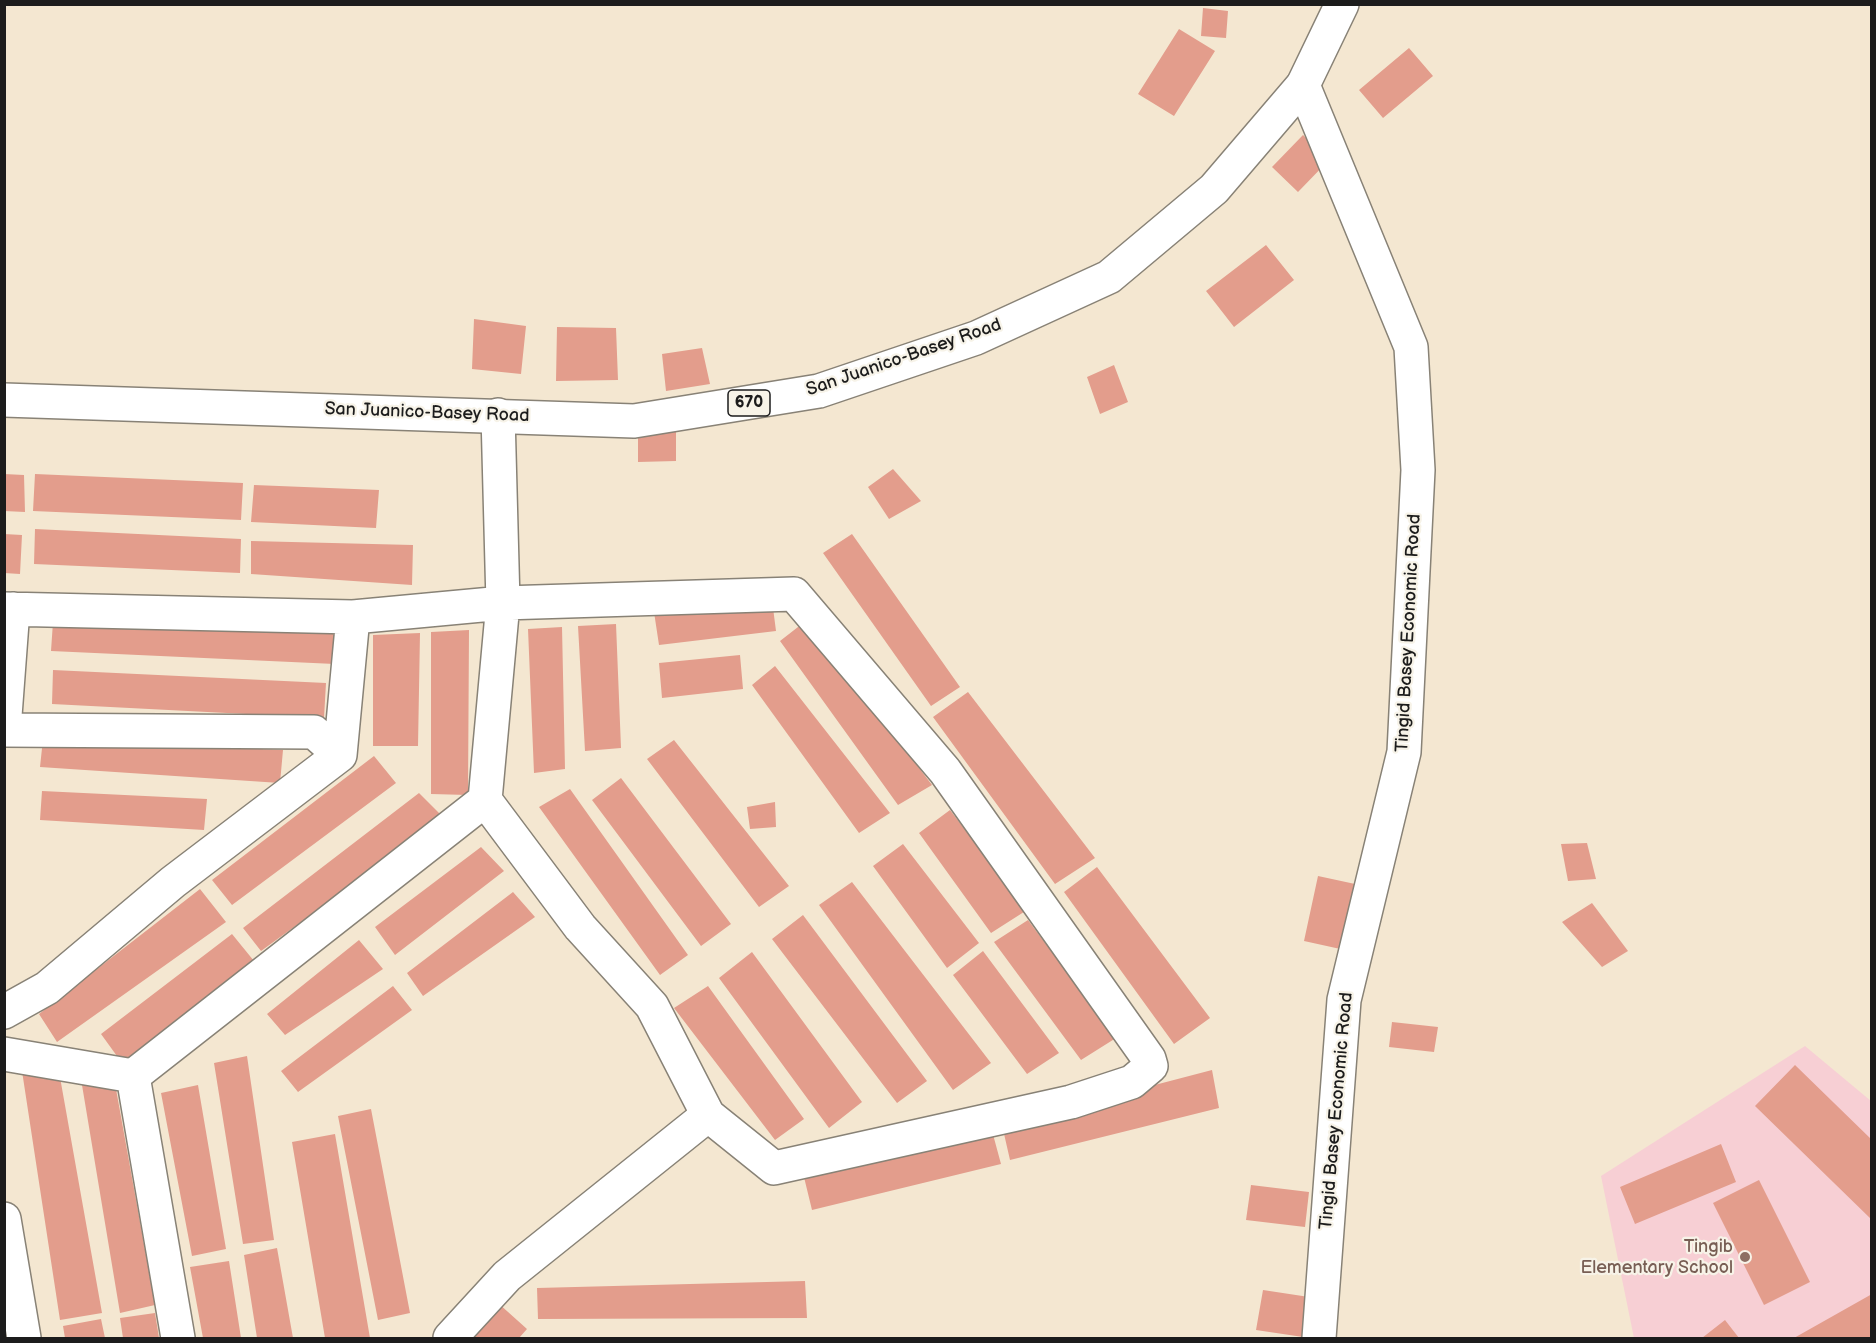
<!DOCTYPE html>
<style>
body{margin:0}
#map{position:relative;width:1876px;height:1343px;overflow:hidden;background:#f4e7d1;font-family:"Balsamiq Sans",sans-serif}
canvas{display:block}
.frame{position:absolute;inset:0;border:6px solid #1c1c1c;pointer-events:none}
</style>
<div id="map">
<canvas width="1876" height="1343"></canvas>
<div class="frame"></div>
</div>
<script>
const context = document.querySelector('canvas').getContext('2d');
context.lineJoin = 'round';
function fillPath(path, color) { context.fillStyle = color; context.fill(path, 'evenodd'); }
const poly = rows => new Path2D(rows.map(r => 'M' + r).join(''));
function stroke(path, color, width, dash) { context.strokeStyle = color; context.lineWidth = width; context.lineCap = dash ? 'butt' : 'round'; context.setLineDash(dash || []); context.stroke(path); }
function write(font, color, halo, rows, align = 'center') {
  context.font = font + ' "Balsamiq Sans",sans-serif'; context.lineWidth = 4.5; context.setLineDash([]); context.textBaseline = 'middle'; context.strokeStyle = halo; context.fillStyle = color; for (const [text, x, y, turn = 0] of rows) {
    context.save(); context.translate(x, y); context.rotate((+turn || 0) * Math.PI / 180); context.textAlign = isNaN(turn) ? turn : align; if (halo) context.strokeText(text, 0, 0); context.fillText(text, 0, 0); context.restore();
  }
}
fillPath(poly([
 [1805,1046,1871,1101,1871,1338,1634,1338,1601,1176]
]), '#f7cfd4');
fillPath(poly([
 [1203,8,1228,11,1226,38,1201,36],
 [1179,29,1215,51,1174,116,1138,94],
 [1409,48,1433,76,1383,118,1359,90],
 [1303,135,1329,160,1298,192,1272,167],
 [1266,245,1294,280,1234,327,1206,291],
 [474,319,526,326,521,374,472,369],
 [557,327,616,328,618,380,556,381],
 [702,348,710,384,666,391,662,354],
 [1114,365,1128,402,1100,414,1087,377],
 [676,432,676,461,638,462,638,433],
 [893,469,921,501,889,519,868,487],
 [4,474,24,475,25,512,4,511],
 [35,474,243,483,241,520,33,511],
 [254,485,379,490,376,528,251,522],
 [35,529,241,539,240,573,34,564],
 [4,534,22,535,20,574,4,573],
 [852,534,960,687,931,706,823,553],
 [251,541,413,545,412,585,251,574],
 [772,600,776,631,659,645,654,612],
 [807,620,932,785,898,805,780,641],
 [53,622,336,631,335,664,51,651],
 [616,624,621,748,585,751,578,626],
 [562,627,565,769,534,773,528,629],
 [469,630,468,795,431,794,431,632],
 [420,633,418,746,373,746,373,635],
 [740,655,743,689,662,698,659,663],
 [775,666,890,813,859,833,752,685],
 [53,670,326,683,324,718,52,704],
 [968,692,1095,858,1055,884,933,717],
 [43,739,283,750,280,783,40,767],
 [674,740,789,886,759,907,647,759],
 [374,756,396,783,232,905,212,880],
 [621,778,731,924,701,946,592,800],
 [570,789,688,955,660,975,539,807],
 [42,791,207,799,204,830,40,820],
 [419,793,444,818,261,951,243,928],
 [775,802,776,827,750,829,747,807],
 [950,810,1027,910,991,933,919,833],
 [1587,843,1596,879,1568,881,1561,844],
 [903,844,979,943,947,968,873,866],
 [481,847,504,871,395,955,375,927],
 [1097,867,1210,1018,1174,1044,1064,892],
 [1318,876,1369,887,1354,952,1304,941],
 [852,882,991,1063,953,1090,819,905],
 [200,889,226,922,57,1042,39,1014],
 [513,892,535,917,423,996,407,973],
 [1592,903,1628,951,1602,967,1562,922],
 [803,915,927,1081,897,1103,772,939],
 [1028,920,1116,1038,1081,1060,994,942],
 [232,934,254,961,122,1063,101,1034],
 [359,940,383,969,285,1035,267,1014],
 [983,951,1059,1053,1027,1074,953,975],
 [752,952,862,1102,829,1128,719,978],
 [393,986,412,1010,298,1092,281,1071],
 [708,986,804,1119,775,1140,674,1008],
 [1392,1022,1438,1027,1434,1052,1389,1047],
 [247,1056,274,1240,243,1244,214,1063],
 [1795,1065,1872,1140,1872,1220,1755,1106],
 [58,1066,102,1313,60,1320,22,1071],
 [1212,1070,1219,1108,1010,1160,1002,1125],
 [114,1078,155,1305,120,1313,82,1085],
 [198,1085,226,1249,192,1256,161,1093],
 [371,1109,410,1313,378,1320,338,1116],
 [991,1127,1001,1164,812,1210,803,1173],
 [335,1134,370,1338,325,1338,292,1142],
 [1721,1144,1736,1182,1635,1224,1620,1187],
 [1759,1180,1810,1282,1764,1305,1713,1203],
 [1251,1185,1309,1192,1305,1227,1246,1220],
 [277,1248,293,1338,257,1338,244,1255],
 [229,1261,241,1338,203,1338,190,1267],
 [805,1281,807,1318,538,1319,537,1288],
 [1263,1290,1309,1297,1303,1337,1256,1330],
 [1872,1294,1872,1338,1794,1338],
 [498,1303,527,1329,519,1338,469,1338],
 [155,1313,159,1338,123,1338,120,1318],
 [101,1319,105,1338,65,1338,63,1326],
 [1725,1320,1739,1338,1702,1338]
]), '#e39d8c');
const minor = poly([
 [1303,85,1411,347,1418,470,1404,752,1344,1000,1319,1338],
 [4,609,353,617,503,603,794,594,945,771,1149,1059,1151,1066,1132,1082,1071,1102,774,1168,708,1115,652,1006,580,927,485,800,133,1076,178,1338],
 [4,729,13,609],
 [4,730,314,732,340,755],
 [485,800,503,603,498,415],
 [4,1012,47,988,173,882,340,755,353,617],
 [4,1054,133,1076],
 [4,1219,24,1338],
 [450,1338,507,1276,708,1115]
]);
const primary = poly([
 [4,400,634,421,819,391,976,338,1109,277,1214,189,1303,85,1342,4]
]);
stroke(minor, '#888276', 36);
stroke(primary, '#888276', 36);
stroke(minor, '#fff', 33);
stroke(primary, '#fff', 33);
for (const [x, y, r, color] of [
 [1745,1257,6,"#8d6e63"]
]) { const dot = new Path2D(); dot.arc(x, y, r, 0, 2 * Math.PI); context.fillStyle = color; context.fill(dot); stroke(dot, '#f7f3e8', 2); }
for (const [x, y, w] of [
 [749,403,42]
]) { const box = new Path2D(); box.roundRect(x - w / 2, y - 13, w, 26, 4.5); context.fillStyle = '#f7f3e8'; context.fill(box); stroke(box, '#1c1c1c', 1.5); }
write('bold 16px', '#1c1c1c', null, [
 ["670",749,403]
]);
write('18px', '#1c1c1c', '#f7f3e8', [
 ["San Juanico-Basey Road",904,358,-19],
 ["San Juanico-Basey Road",427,413,2],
 ["Tingid Basey Economic Road",1409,633,-87],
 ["Tingid Basey Economic Road",1337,1111,-85]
]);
write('18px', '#785e54', '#f7f3e8', [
 ["Tingib",1733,1247],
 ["Elementary School",1733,1268]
], 'right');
</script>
